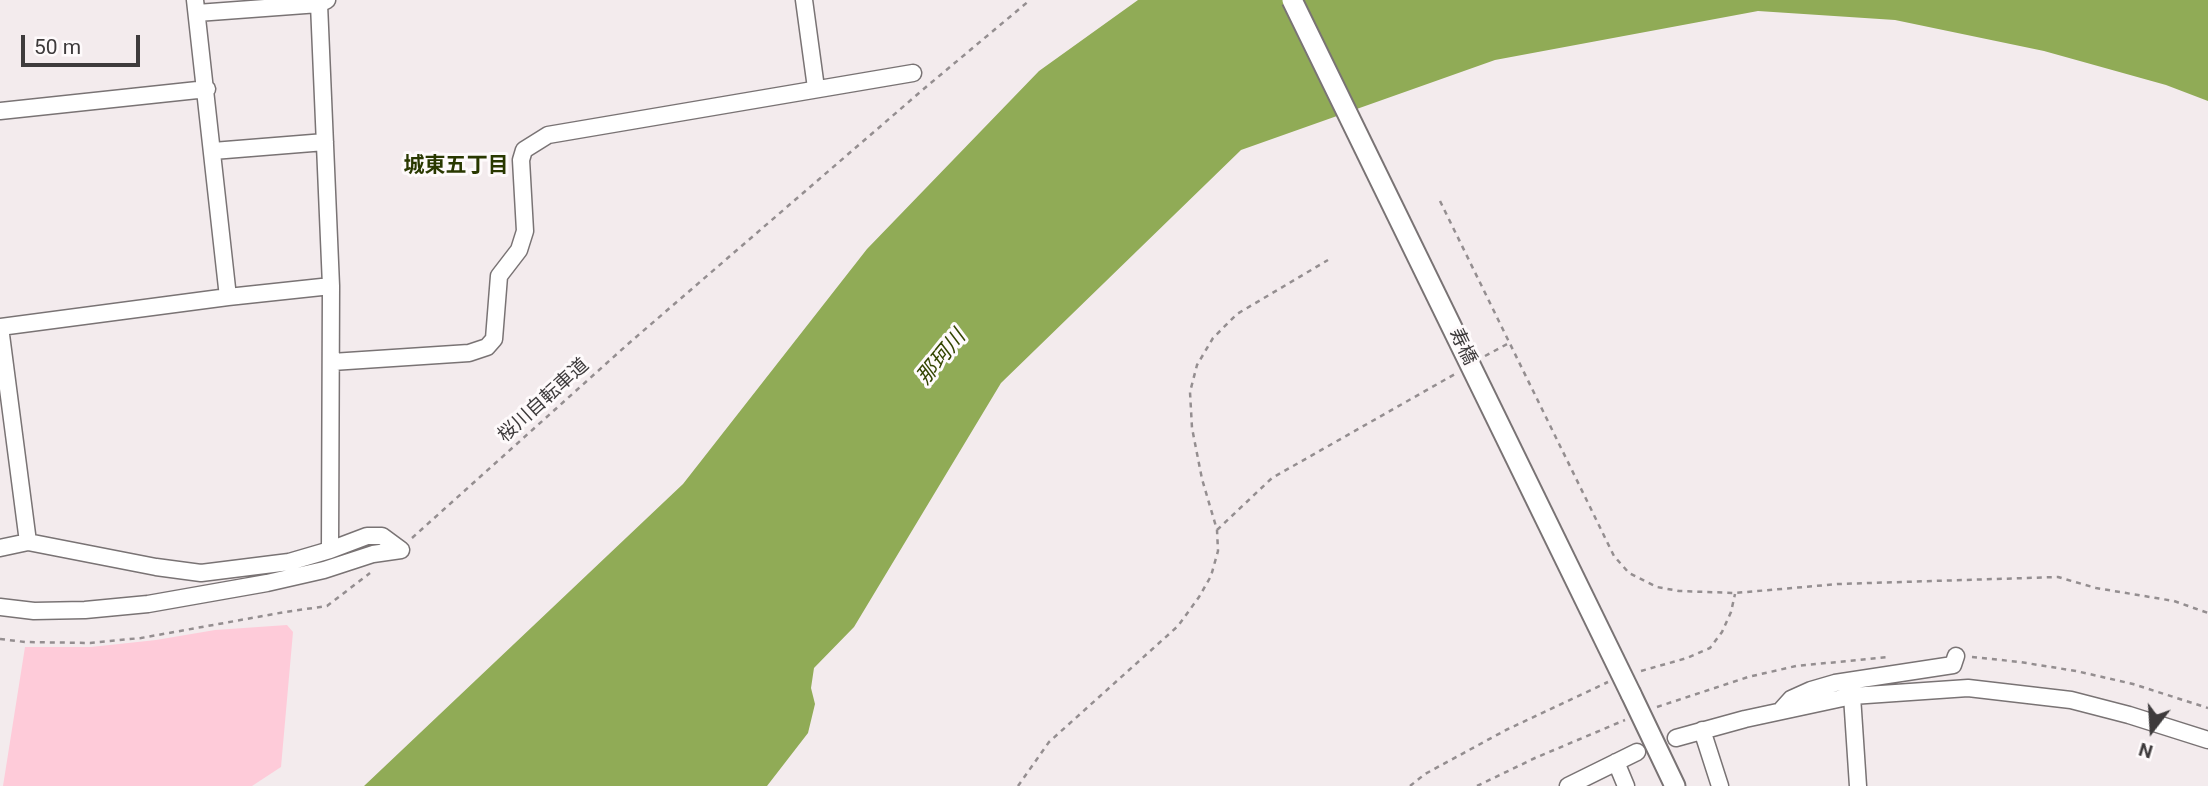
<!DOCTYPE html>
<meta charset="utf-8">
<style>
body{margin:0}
#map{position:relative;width:2208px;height:786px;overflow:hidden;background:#f3ebed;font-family:Roboto,sans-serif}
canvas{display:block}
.north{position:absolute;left:2117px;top:695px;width:70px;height:70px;-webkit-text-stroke:5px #fefafb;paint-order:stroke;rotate:197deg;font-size:19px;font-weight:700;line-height:28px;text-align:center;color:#3e3b3c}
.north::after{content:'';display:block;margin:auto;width:24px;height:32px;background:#3e3b3c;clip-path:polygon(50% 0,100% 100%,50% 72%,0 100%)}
.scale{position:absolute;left:21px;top:35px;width:119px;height:32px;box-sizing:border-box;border:4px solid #3e3b3c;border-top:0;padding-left:9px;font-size:21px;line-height:24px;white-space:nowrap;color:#3e3b3c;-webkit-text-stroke:5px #fefafb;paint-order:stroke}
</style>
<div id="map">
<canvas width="2208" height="786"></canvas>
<div class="north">N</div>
<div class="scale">50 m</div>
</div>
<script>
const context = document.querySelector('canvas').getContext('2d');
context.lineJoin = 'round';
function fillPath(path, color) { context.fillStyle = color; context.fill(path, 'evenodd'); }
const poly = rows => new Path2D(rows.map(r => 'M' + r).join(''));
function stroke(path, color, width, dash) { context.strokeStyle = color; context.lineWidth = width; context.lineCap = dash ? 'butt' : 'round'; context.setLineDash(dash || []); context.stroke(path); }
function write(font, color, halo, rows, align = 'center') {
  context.font = font + ' Roboto,"Noto Sans JP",sans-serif'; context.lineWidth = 6; context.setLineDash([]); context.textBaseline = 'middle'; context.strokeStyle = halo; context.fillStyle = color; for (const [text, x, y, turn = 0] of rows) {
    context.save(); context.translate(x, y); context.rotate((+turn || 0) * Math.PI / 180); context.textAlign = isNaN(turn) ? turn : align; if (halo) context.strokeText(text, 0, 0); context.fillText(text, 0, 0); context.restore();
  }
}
fillPath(poly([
 [287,625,293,632,281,767,252,786,3,786,25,647,91,647,156,640,215,630]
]), '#fecbd9');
fillPath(poly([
 [1138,0,2208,0,2208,101,2166,85,2044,51,1895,20,1758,11,1495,60,1241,150,1001,383,854,627,814,668,811,688,815,704,808,733,767,786,364,786,683,484,867,249,1039,71]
]), '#90ab56');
const minor = poly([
 [195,0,228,297],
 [327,0,319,4,331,286,330,550,367,536,382,536,401,550],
 [804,0,816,88],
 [197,13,319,4],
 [0,111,207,89],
 [213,151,325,142],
 [0,327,28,542,156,567,201,573,289,562,330,550],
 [0,327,228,297,331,286],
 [332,362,469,353,487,347,494,339,499,276,519,250,525,231,521,160,524,150,548,135,913,73],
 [0,548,28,542],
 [0,607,34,611,85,610,148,604,267,583,324,570,373,554,401,550],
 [1852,696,1858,786],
 [1782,709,1791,699,1811,690,1835,683,1953,665,1956,656],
 [1702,730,1720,786],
 [1676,738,1745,719,1852,696,1968,688,2071,700,2129,715,2208,740],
 [1616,762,1626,786],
 [1568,786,1637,752]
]);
const major = poly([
 [1631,694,1675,786]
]);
stroke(minor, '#797374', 19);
stroke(major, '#797374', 23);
stroke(poly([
 [1440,201,1614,556,1629,573,1657,587,1679,591,1735,593,1838,584,2058,577,2096,588,2174,601,2208,613],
 [1485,356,1509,343],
 [1217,530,1272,478,1455,374],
 [412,538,628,344,926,87,1030,0],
 [0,639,25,642,90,643,141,638,285,612,327,606,370,573],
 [1972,657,2020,662,2076,671,2133,684,2208,708],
 [1641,671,1687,658,1710,648,1722,632,1731,612,1735,594],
 [1657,707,1748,677,1796,666,1889,657],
 [1018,786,1049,742,1178,626,1199,597,1211,576,1218,551,1217,530,1202,479,1192,428,1190,392,1197,365,1213,338,1237,314,1328,260],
 [1410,786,1425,774,1506,730,1608,682],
 [1477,786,1535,758,1625,720]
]), '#948e90', 2.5, [5, 5]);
stroke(minor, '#fff', 16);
stroke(major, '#fff', 19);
const majorBridge = poly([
 [1292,0,1631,694]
]);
stroke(majorBridge, '#797374', 23, []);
stroke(majorBridge, '#fff', 19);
write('19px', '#3e3b3c', '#fefafb', [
 ["寿橋",1462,347,64],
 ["桜川自転車道",544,401,-42]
]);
write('bold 21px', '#293800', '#fefafb', [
 ["城東五丁目",456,167]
]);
write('italic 21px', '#340', '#fefafb', [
 ["那珂川",942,358,-51]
]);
</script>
